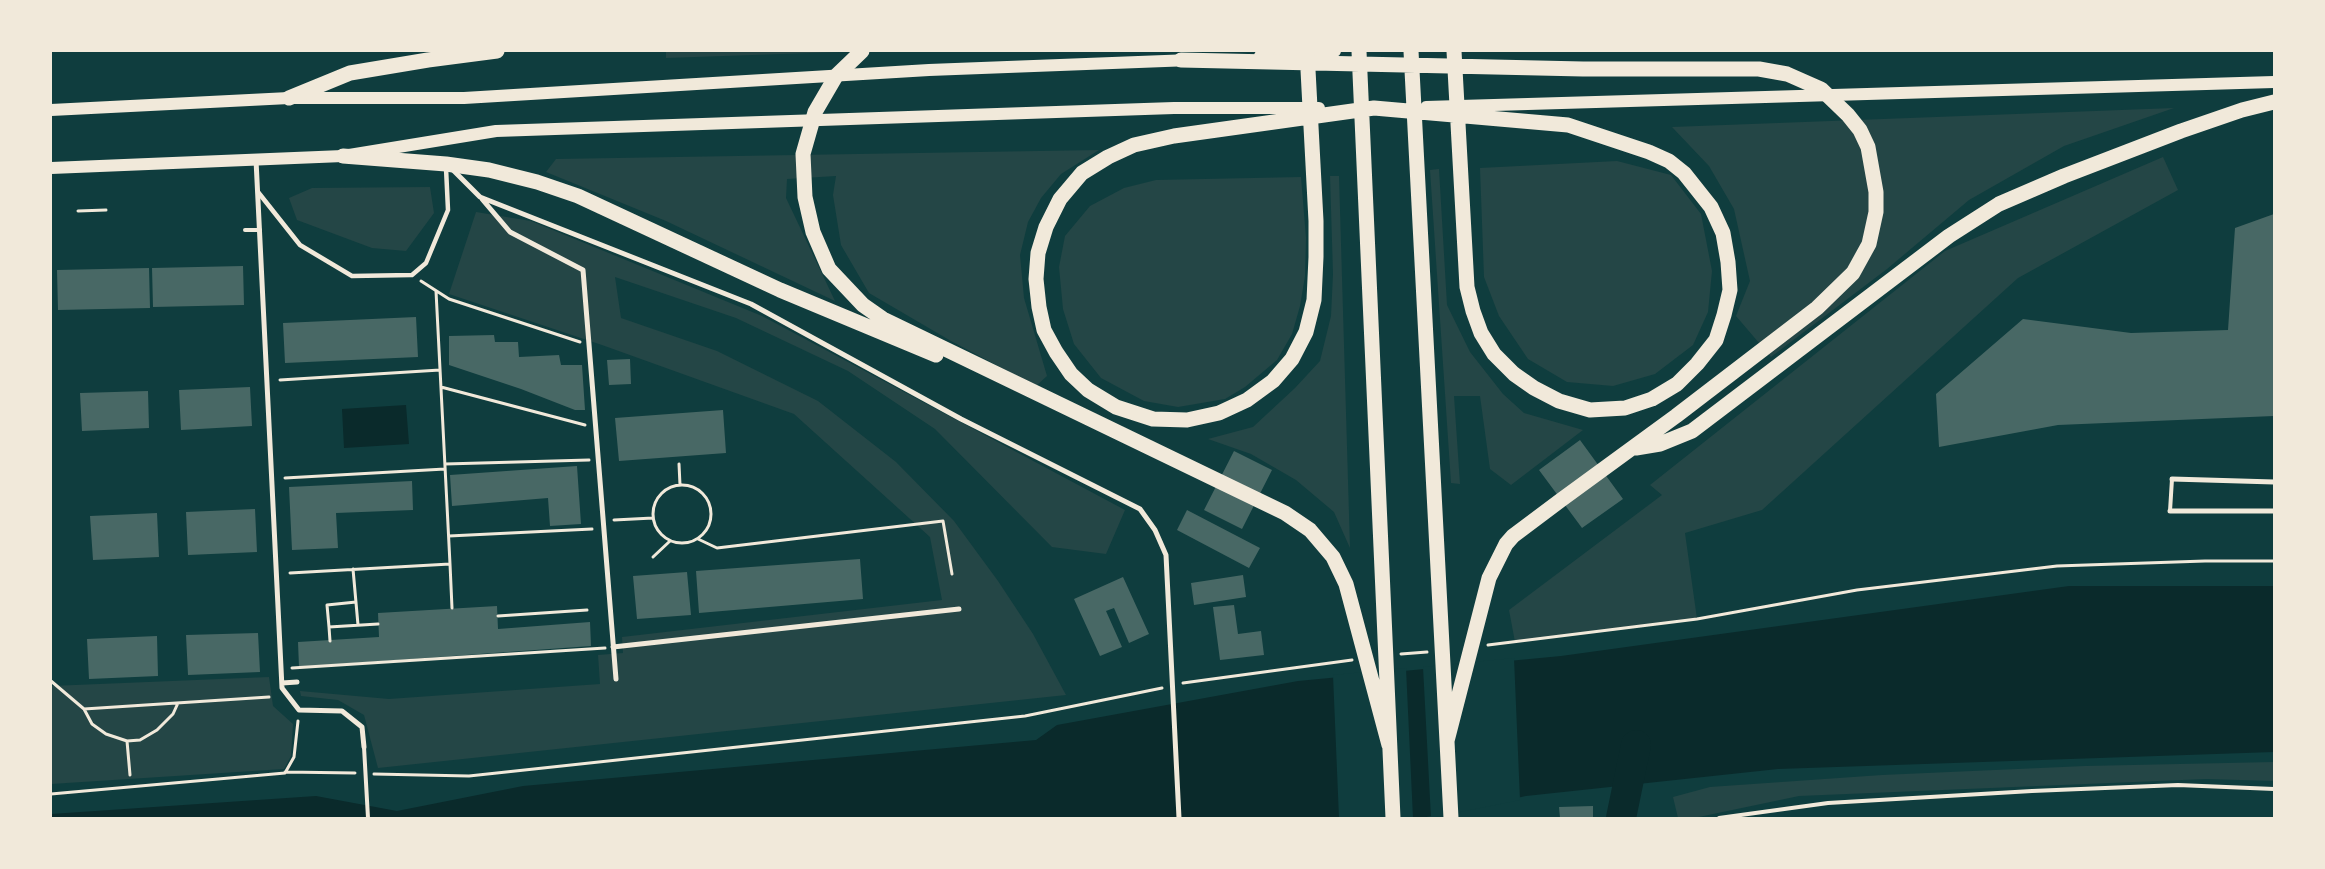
<!DOCTYPE html>
<style>
body{margin:0}
#map{position:relative;width:2325px;height:869px;overflow:hidden;background:#0f3d3e;font-family:Rubik,sans-serif}
canvas{display:block}
.frame{position:absolute;inset:0;border:52px solid #f1e9da;pointer-events:none}
</style>
<div id="map">
<canvas width="2325" height="869"></canvas>
<div class="frame"></div>
</div>
<script>
const context = document.querySelector('canvas').getContext('2d');
context.lineJoin = 'round';
function fillPath(path, color) { context.fillStyle = color; context.fill(path, 'evenodd'); }
const poly = rows => new Path2D(rows.map(r => 'M' + r).join(''));
function stroke(path, color, width, dash) { context.strokeStyle = color; context.lineWidth = width; context.lineCap = dash ? 'butt' : 'round'; context.setLineDash(dash || []); context.stroke(path); }
fillPath(poly([
 [666,51,868,51,666,58],
 [2174,108,2064,146,1969,200,1887,269,1771,357,1736,316,1750,281,1734,209,1709,166,1672,127],
 [1099,150,1061,174,1041,198,1028,222,1020,255,1024,298,1047,376,1036,386,951,341,869,293,841,245,833,195,836,176,787,179,786,198,835,301,666,221,546,172,556,159],
 [2163,157,2178,190,2018,278,1762,510,1685,533,1697,619,1515,642,1509,610,1662,495,1650,485,1945,251],
 [1617,161,1671,175,1701,214,1712,271,1708,312,1693,345,1655,374,1613,386,1567,382,1528,359,1499,316,1484,277,1480,168],
 [1439,169,1447,305,1470,352,1503,394,1524,413,1583,430,1511,485,1490,469,1480,396,1454,396,1460,484,1451,483,1430,170],
 [1330,176,1339,176,1350,548,1334,512,1296,480,1251,454,1208,439,1253,427,1295,388,1320,361,1331,316,1333,274],
 [1301,177,1306,238,1305,276,1300,306,1292,334,1277,360,1245,387,1225,399,1178,407,1144,401,1101,378,1074,344,1063,309,1059,267,1065,236,1090,206,1124,188,1156,180],
 [430,187,434,213,406,251,372,248,297,220,289,198,312,188],
 [476,212,531,221,762,316,1125,510,1106,554,1052,547,935,429,848,371,736,318,615,277,621,318,717,351,818,401,896,462,954,521,998,581,1033,634,1066,695,378,768,364,715,338,700,301,696,300,691,389,699,600,684,598,655,623,653,622,637,942,600,930,537,794,414,602,345,449,294],
 [269,677,273,706,293,724,291,756,284,769,51,784,51,686],
 [2274,762,2274,781,2206,779,1799,796,1694,818,1678,818,1673,797,1710,787,1882,775,2085,766]
]), '#244646');
fillPath(poly([
 [406,405,409,444,344,448,342,409],
 [2069,586,2274,586,2274,752,1778,769,1526,796,1422,818,51,818,51,814,316,796,397,811,523,786,1036,740,1057,725,1298,681,1561,656]
]), '#0a2a2b');
fillPath(poly([
 [1514,658,1520,800,1431,818,1423,667],
 [1406,668,1413,818,1339,818,1333,675]
]), '#0f3d3e');
stroke(poly([
 [1621,818,1636,745]
]), '#0a2a2b', 30);
fillPath(poly([
 [2274,214,2274,416,2058,425,1939,447,1936,394,2023,319,2131,333,2228,330,2235,228],
 [243,266,244,305,153,307,152,268],
 [149,268,150,308,58,310,57,270],
 [416,317,418,357,285,363,283,323],
 [494,335,495,342,518,342,519,357,559,355,561,365,582,365,585,410,575,410,521,389,449,365,449,336],
 [630,359,631,384,609,385,607,360],
 [250,387,252,426,181,430,179,390],
 [148,391,149,428,82,431,80,393],
 [723,410,726,453,619,461,615,418],
 [1580,440,1623,499,1582,528,1539,470],
 [1234,451,1272,470,1242,529,1204,510],
 [577,466,581,524,550,526,548,498,452,506,450,475],
 [412,481,413,510,336,513,338,548,292,550,289,487],
 [255,509,257,552,188,555,186,512],
 [1187,510,1260,548,1249,568,1177,530],
 [157,513,159,557,93,560,90,516],
 [860,559,863,599,699,613,696,571],
 [687,572,691,615,637,619,633,576],
 [1243,575,1246,597,1194,605,1191,583],
 [1123,577,1149,634,1129,643,1114,608,1106,611,1122,647,1100,656,1074,599],
 [1234,605,1238,634,1261,631,1264,655,1220,660,1213,607],
 [497,606,498,629,590,622,591,646,299,667,298,642,379,637,378,613],
 [258,633,260,672,188,675,186,635],
 [157,636,158,676,89,679,87,639],
 [1593,806,1593,818,1560,818,1559,807]
]), '#486865');
stroke(poly([
 [78,211,106,210],
 [421,281,449,299,580,342],
 [280,380,440,370],
 [441,387,585,425],
 [445,464,589,460],
 [679,464,680,485],
 [285,478,445,469],
 '653 514a29 29 0 1 1 58 0a29 29 0 1 1-58 0Z',
 [614,520,653,518],
 [449,536,592,529],
 [698,539,717,548,943,521,952,574],
 [653,557,670,541],
 [450,564,452,608],
 [353,569,358,625],
 [290,573,450,564,436,291],
 [498,616,587,610],
 [329,627,327,605,356,602],
 [330,641,329,627,378,624],
 [1488,645,1697,619,1857,590,2057,566,2205,561,2274,561],
 [1401,654,1427,652],
 [292,668,605,648],
 [51,681,84,709,269,697],
 [1183,683,1352,660],
 [84,709,92,724,106,734,127,741,140,740,157,730,173,714,178,703],
 [127,741,130,775],
 [285,772,355,773],
 [374,774,469,776,1025,716,1162,688],
 [51,794,285,773,294,757,298,721]
]), '#f1e9da', 3);
stroke(poly([
 [245,230,260,230],
 [2170,511,2172,479],
 [364,747,368,818],
 [1719,818,1828,803,2032,791,2178,785,2274,789]
]), '#f1e9da', 4);
stroke(poly([
 [258,192,300,245,352,276,412,275,426,263,448,210,446,168]
]), '#f1e9da', 4.5);
stroke(poly([
 [256,160,282,688,299,710,342,711,362,727,364,747],
 [452,169,480,197,751,304,961,419,1140,509,1155,530,1166,555,1179,818],
 [482,199,510,232,583,270,616,679],
 [2172,479,2274,482],
 [2170,511,2274,511],
 [613,647,959,609],
 [282,683,297,682]
]), '#f1e9da', 5);
stroke(poly([
 [1260,56,1335,51],
 [1426,107,2274,82],
 [51,110,289,98,464,98,929,70,1191,60],
 [51,168,343,156,496,131,1174,108,1319,108]
]), '#f1e9da', 12);
stroke(poly([
 [862,51,836,76,815,112,803,154,805,197,813,232,829,269,863,305,883,319,1285,513,1310,530,1333,557,1346,584,1389,745],
 [1307,51,1316,221,1316,257,1314,300,1306,332,1292,359,1273,381,1247,400,1219,413,1187,420,1153,419,1116,407,1088,390,1071,374,1056,352,1044,330,1039,307,1036,279,1038,253,1046,227,1060,199,1082,173,1108,157,1134,145,1174,136,1374,108,1568,125,1649,152,1669,161,1684,173,1711,207,1723,233,1728,262,1730,290,1724,315,1716,340,1697,364,1677,384,1652,399,1625,408,1590,410,1559,401,1534,388,1514,374,1494,354,1481,333,1473,311,1467,287,1454,51],
 [1359,51,1393,818],
 [1411,51,1451,818],
 [1181,60,1583,69,1759,69,1787,74,1821,89,1848,115,1860,130,1868,147,1876,192,1876,212,1869,244,1853,273,1817,308,1676,416,1561,500,1513,536,1506,544,1489,578,1447,741],
 [289,98,350,73,428,60,497,51],
 [343,156,446,164,489,170,537,182,578,196,780,290,936,355],
 [1636,448,1660,444,1692,431,1949,236,1999,204,2064,176,2181,131,2242,110,2274,102]
]), '#f1e9da', 15);
</script>
